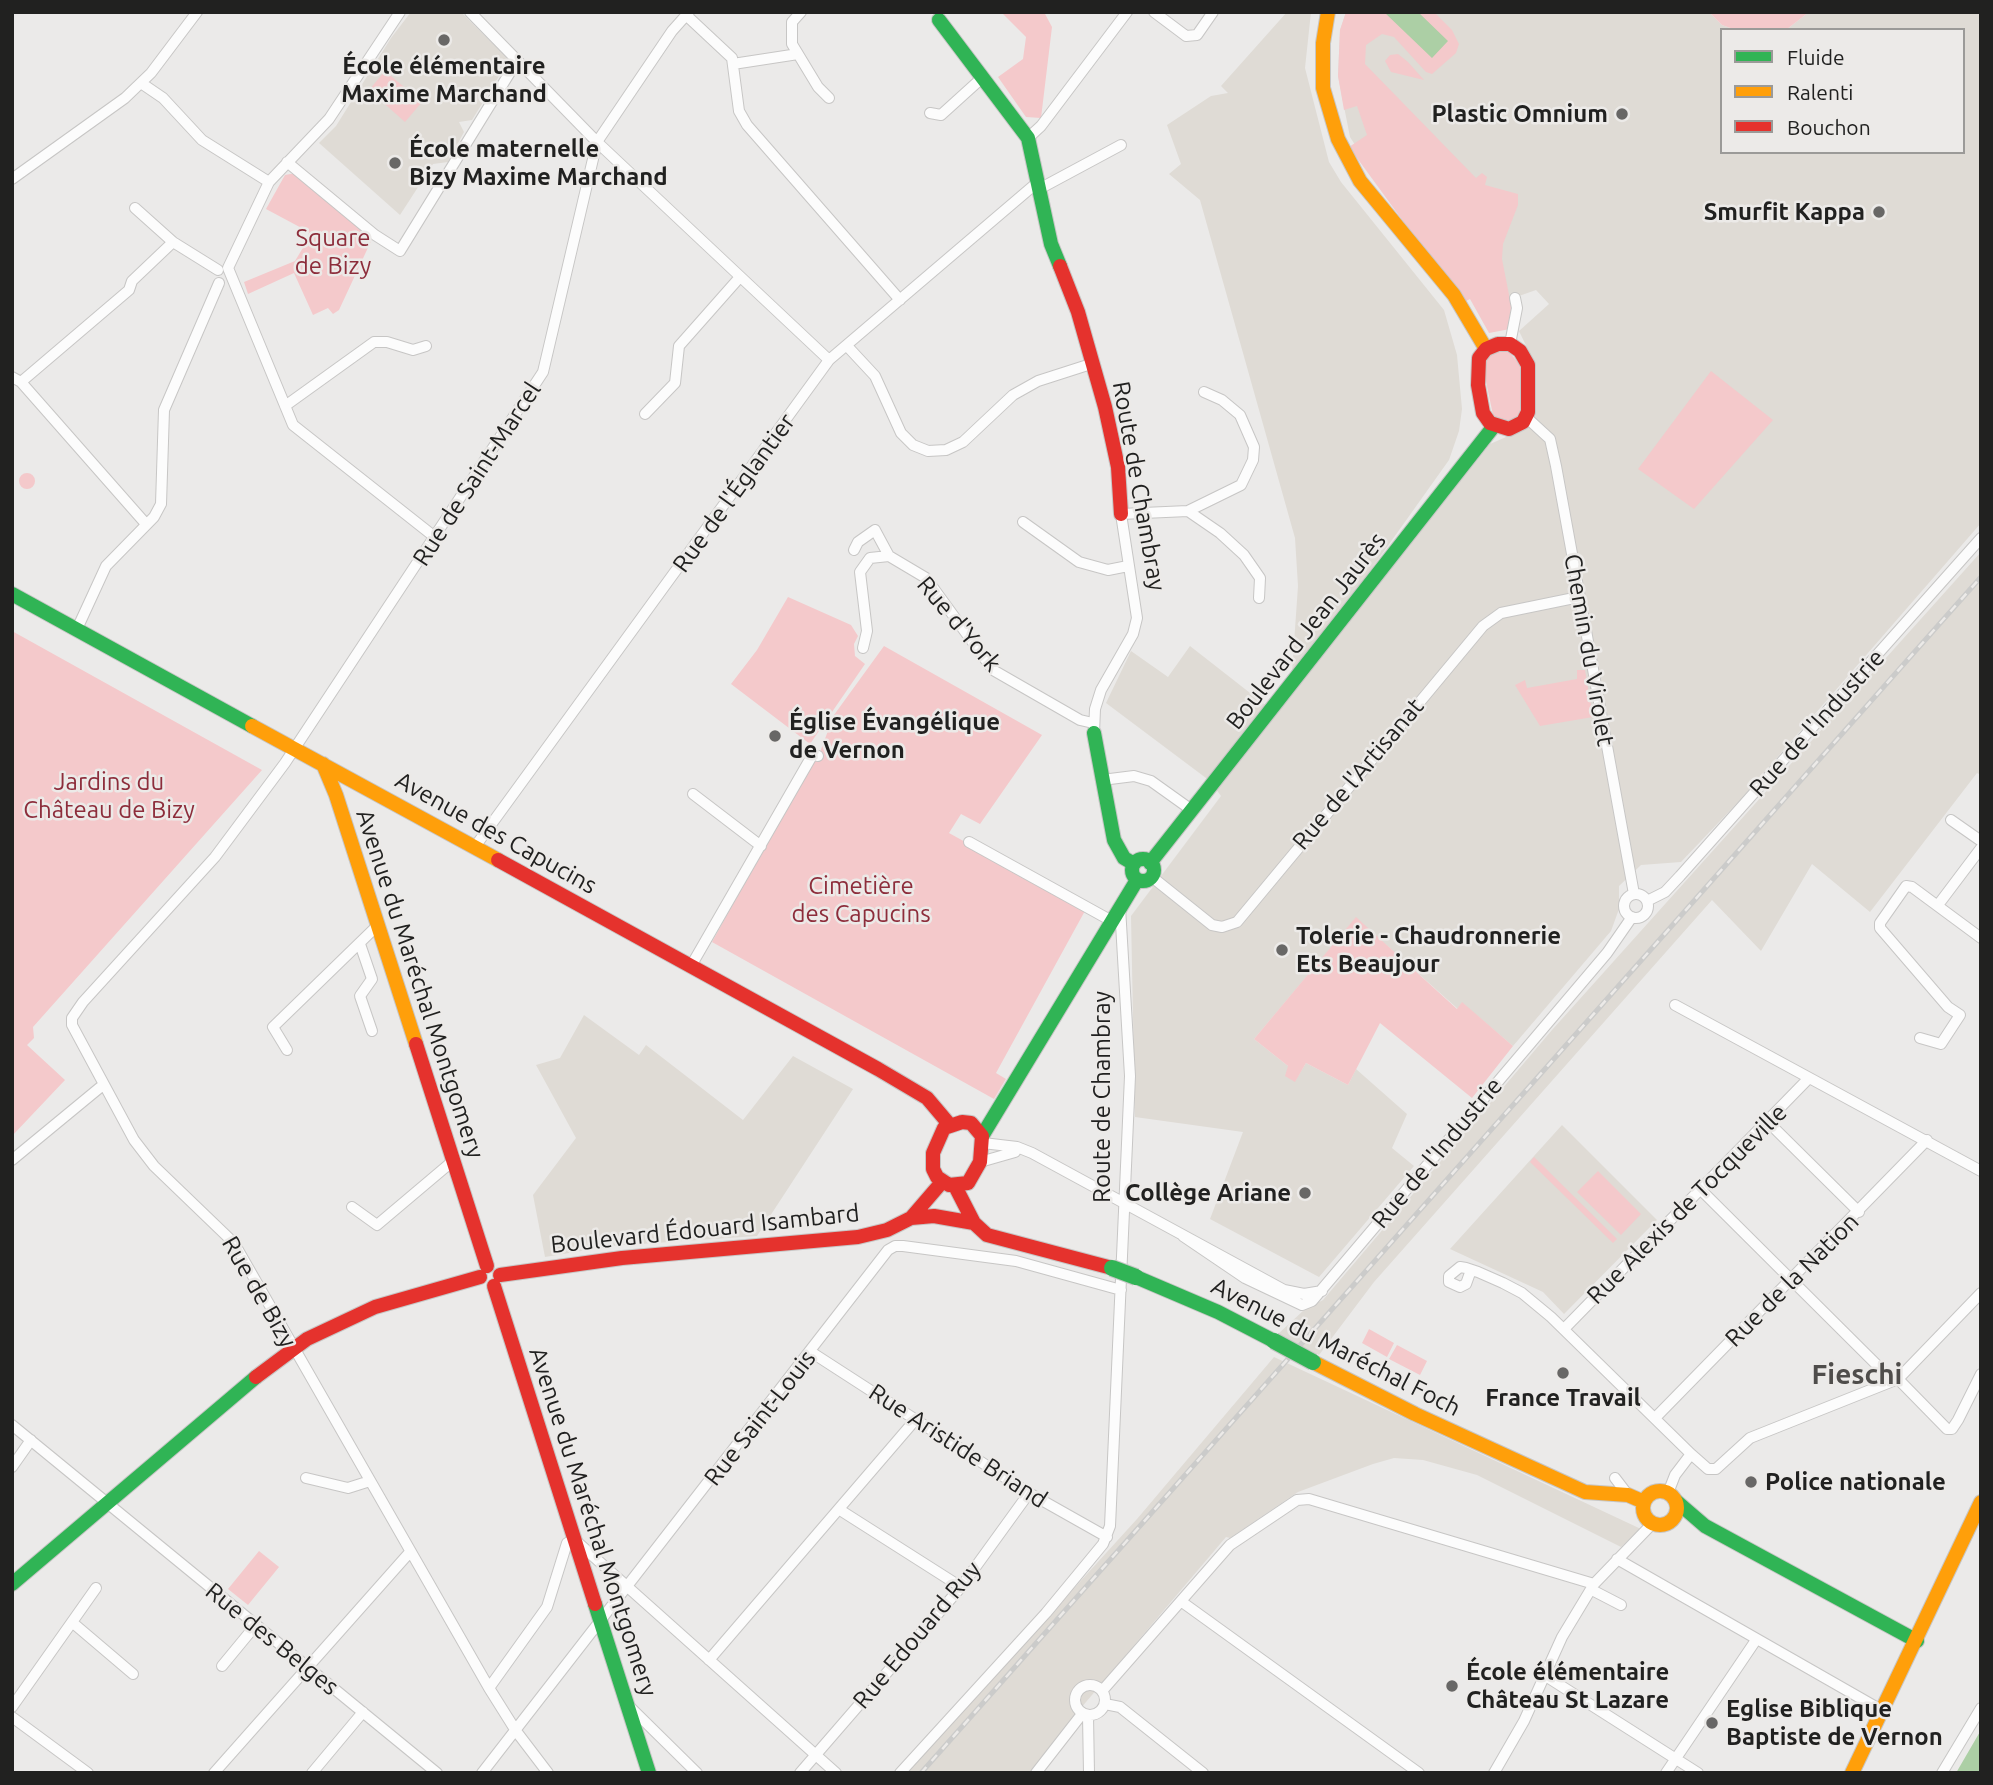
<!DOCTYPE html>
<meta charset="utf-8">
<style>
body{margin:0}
#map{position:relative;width:1993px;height:1785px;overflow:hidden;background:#ebeae9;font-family:Ubuntu,sans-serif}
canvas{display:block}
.frame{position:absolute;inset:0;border:14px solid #212120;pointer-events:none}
.legend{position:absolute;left:1720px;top:28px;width:245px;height:126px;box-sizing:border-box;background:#eceae8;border:2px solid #9b9a98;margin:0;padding:9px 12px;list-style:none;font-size:21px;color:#212120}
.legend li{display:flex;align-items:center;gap:14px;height:35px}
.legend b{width:35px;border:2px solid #9b9a98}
</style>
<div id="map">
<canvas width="1993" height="1785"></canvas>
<div class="frame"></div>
<ul class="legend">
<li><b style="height:9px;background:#30b455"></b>Fluide</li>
<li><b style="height:9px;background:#ff9f0a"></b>Ralenti</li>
<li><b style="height:9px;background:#e5322d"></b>Bouchon</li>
</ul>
</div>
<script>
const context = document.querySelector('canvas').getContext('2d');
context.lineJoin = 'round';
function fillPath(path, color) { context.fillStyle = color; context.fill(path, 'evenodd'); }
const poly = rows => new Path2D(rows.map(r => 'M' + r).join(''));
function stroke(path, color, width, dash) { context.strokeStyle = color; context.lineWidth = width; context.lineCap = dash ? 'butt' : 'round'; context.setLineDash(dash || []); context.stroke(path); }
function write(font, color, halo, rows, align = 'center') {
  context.font = font + ' Ubuntu,sans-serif'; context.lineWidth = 5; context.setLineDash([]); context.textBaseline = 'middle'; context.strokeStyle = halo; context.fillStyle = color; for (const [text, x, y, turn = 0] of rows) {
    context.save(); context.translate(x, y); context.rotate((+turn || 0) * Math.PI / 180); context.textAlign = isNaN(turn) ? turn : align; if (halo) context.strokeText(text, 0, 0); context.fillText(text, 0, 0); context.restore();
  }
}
fillPath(poly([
 [411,12,461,12,509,60,472,120,459,122,464,132,448,162,433,164,400,215,319,143,336,126,391,38],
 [1287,12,1311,12,1305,68,1329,162,1341,182,1444,310,1457,355,1462,409,1459,431,1449,460,1323,637,1332,642,1490,444,1529,427,1535,364,1519,331,1549,304,1536,290,1496,304,1371,170,1350,137,1338,76,1340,30,1346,12,1709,12,1722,25,1736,30,1722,30,1722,152,1963,152,1963,30,1786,30,1809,12,1981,12,1981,523,1741,799,1681,862,1641,865,1619,886,1619,909,1611,931,1513,1046,1462,1003,1458,1009,1356,918,1254,1039,1288,1066,1295,1081,1306,1063,1348,1085,1356,1069,1407,1114,1392,1148,1414,1166,1319,1277,1210,1219,1243,1132,1135,1117,1131,916,1221,796,1210,781,1106,703,1131,651,1168,677,1190,646,1268,707,1292,672,1298,586,1295,538,1200,200,1169,174,1181,164,1167,125,1211,96,1228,93,1221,86],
 [1981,552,1981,775,1977,773,1870,912,1812,864,1761,951,1712,900,1374,1282,1319,1355,1278,1334,1304,1310,1323,1300,1552,1030],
 [584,1015,639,1055,646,1045,743,1120,793,1056,853,1089,757,1236,611,1246,545,1257,533,1195,576,1138,536,1065,560,1058],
 [1562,1125,1657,1220,1564,1314,1543,1292,1450,1249],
 [1274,1357,1641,1529,1621,1547,1477,1475,1423,1460,1394,1458,1373,1464,1298,1492,1230,1538,1226,1537,1075,1715,1031,1773,906,1773,1137,1519]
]), '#dfdbd5');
fillPath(poly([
 [1001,12,1044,12,1052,27,1041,118,1026,117,998,77,1023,59,1026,37],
 [1346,12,1434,12,1452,30,1459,44,1456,53,1432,74,1426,72,1394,37,1382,34,1366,45,1365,64,1476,178,1482,173,1487,177,1485,185,1518,194,1518,205,1503,244,1502,259,1511,305,1510,329,1489,333,1470,299,1466,301,1403,221,1349,147,1367,135,1357,106,1344,110,1338,76,1340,30],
 [1709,12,1809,12,1786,30,1736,30,1722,25],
 [1398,54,1408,62,1424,80,1391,72,1385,61,1390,55],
 [385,71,422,102,405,122,369,90],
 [296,173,372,239,339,310,333,314,328,308,313,315,294,273,248,294,244,282,295,261,304,246,309,232,266,209,285,175],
 [1501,351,1509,352,1521,366,1520,414,1509,423,1497,420,1493,415,1484,372,1486,359,1493,352],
 [1711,371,1773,420,1694,509,1638,469],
 '19 481a8 8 0 1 1 16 0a8 8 0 1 1-16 0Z',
 [788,597,851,625,858,636,854,644,855,656,865,664,810,744,731,684,757,650],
 [12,631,262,770,33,1027,34,1038,27,1045,65,1080,12,1136],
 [884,646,1042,735,980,824,961,814,949,833,1086,909,996,1073,1006,1079,994,1099,712,942,809,766,817,760,834,715],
 [1577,670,1585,670,1593,717,1540,726,1515,685,1525,680,1527,688,1577,679],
 [1356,917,1457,1009,1462,1002,1513,1046,1472,1098,1380,1023,1348,1085,1306,1063,1295,1082,1285,1076,1288,1066,1254,1039],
 [1534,1157,1617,1239,1613,1243,1530,1162],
 [1598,1171,1641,1214,1621,1235,1577,1192],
 [1369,1329,1394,1343,1387,1357,1362,1343],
 [1397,1345,1427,1361,1420,1375,1389,1359],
 [259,1551,279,1567,248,1605,228,1589]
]), '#f4c9cb');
fillPath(poly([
 [1384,12,1418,12,1448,41,1432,58],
 [1981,1730,1981,1773,1956,1773]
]), '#accfa5');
const street = poly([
 [470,12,597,142,829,360],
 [801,12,792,22,792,44,818,87,829,98],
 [1154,12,1186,36,1197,35,1213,12],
 [686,15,732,58,739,111,747,125,900,300],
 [733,64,798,54],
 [141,83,163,98,202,140,269,182],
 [930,113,941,115,983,77],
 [1028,138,1041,126,1127,12],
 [287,162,375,235,400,251,517,61],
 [12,179,125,98,151,73,197,12],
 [1041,188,1121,145],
 [135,208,173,242,218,270],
 [228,268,293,425,436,538],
 [228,268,269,182,329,119,400,12],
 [1510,344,1517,308,1515,298],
 [848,347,875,376,901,433,913,445,928,451,946,450,963,442,1013,395,1038,381,1094,363],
 [12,377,21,382,146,524],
 [21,382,129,290,132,281,173,242],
 [285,406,374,342,387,342,413,350,426,346],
 [645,414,675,383,679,346,740,277],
 [1526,417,1550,439,1556,466,1634,894],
 [1188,511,1241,485,1253,460,1254,447,1240,415,1222,400,1204,392],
 [1023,522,1079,562,1108,570,1128,566],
 [854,550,858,542,875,530,889,556],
 [77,629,106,566,154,517,161,504,164,410,219,283],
 [863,648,867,631,860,572,870,558,889,556,926,578,993,670,1080,720,1093,723],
 [1094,733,1095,709,1101,690,1133,634,1137,618,1121,514,1188,511,1220,533,1244,555,1260,578,1259,598],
 [1102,780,1134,776,1151,781,1193,811],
 [693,794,761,846],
 [1951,820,1981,841],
 [969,842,1110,920],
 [474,848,829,360,1039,181],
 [1152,877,1212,925,1222,927,1237,922,1483,626,1501,613,1579,597],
 '1624 906a12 12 0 1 1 24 0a12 12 0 1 1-24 0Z',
 [1647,901,1665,892,1680,876,1981,538],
 [1938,905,1981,848],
 [360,944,372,979,360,996,372,1031],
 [691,966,813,754,818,756],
 [1675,1005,1981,1171],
 [1920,1038,1941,1044,1960,1015,1948,1007,1880,928,1880,923,1906,886,1912,887,1981,938],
 [287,1050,273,1027,378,925],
 [1768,1122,1859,1212],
 [983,1143,1017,1147,1032,1153,1284,1290,1304,1294,1322,1291],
 [12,1160,103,1085],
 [980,1162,1015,1152],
 [1701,1190,1888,1376,1898,1379,1947,1429,1952,1429,1958,1420,1981,1374],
 [352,1207,377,1225,454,1160],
 [1183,1236,1245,1278,1302,1305,1312,1301,1607,953,1632,917],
 [1471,1270,1466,1284,1460,1287,1449,1282,1449,1276,1460,1267,1466,1268,1478,1272,1503,1283,1522,1293,1551,1317,1691,1454,1675,1475,1668,1493],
 [1564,1329,1809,1078],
 [811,1352,1029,1493,1107,1537],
 [1655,1418,1927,1140],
 [12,1425,437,1773],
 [1691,1454,1708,1469,1716,1469,1750,1438,1898,1379,1981,1293],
 [12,1467,31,1440],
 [306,1478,348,1488,370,1481],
 [1615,1478,1628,1495],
 [840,1510,961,1587],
 [1617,1559,1883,1711],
 [1592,1590,1621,1605],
 [1182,1602,1419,1773],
 [73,1623,133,1674],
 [709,1660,916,1419],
 [222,1666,255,1626],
 [1544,1675,1698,1773],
 '1075 1700a15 15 0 1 1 30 0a15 15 0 1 1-30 0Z',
 [489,1688,547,1607,567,1543,575,1540,836,1773],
 [1102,1691,1230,1545,1297,1500,1309,1499,1594,1584],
 [1105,1704,1120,1707,1203,1773],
 [629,1706,697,1773],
 [12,1707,96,1588],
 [1088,1716,1089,1773],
 [12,1717,88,1773],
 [214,1773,410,1552],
 [312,1773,363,1712],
 [482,1773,888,1250,895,1246,903,1246,1016,1261,1121,1290],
 [548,1773,516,1731,489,1688,234,1243,154,1166,134,1140,72,1025,72,1018,83,1002,215,857,285,763,543,372,597,142,672,31,689,12],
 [800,1773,961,1587,1029,1493],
 [900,1773,1046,1613,1103,1544,1110,1526,1130,1076,1120,907],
 [1036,1773,1082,1714],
 [1494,1773,1524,1721,1562,1637,1594,1584,1652,1524],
 [1666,1773,1756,1640],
 [1942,1773,1981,1708]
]);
const fast = poly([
 [939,20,1028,138,1051,244,1060,266],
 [12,594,252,726],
 [1094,733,1114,840,1124,858,1134,864],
 '1132 870a11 11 0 1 1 22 0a11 11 0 1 1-22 0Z',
 [1150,863,1494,426],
 [982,1136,1137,880],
 [1136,1277,1218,1312,1274,1341],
 [1676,1501,1705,1526,1917,1641],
 [12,1584,256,1377],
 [595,1604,649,1773]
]);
const slow = poly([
 [1328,12,1323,43,1323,88,1338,139,1360,181,1454,295,1486,349],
 [252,726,498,860],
 [323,764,336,795,416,1044],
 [1313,1362,1415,1414,1585,1492,1628,1495,1644,1502],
 '1643 1508a17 17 0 1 1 34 0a17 17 0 1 1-34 0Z',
 [1852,1773,1981,1502]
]);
const jam = poly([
 [1060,266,1078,312,1105,407,1118,467,1121,514],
 [1498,344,1510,344,1520,351,1528,365,1528,412,1523,422,1509,429,1490,423,1483,413,1478,385,1479,358,1486,349,1498,344],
 [498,860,878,1069,927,1098,949,1124],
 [416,1044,487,1266],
 [962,1122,971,1123,982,1136,980,1162,968,1183,949,1185,937,1177,933,1169,933,1153,944,1128,962,1122],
 [955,1186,974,1223,987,1235,1112,1268],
 [911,1218,934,1216,974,1223],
 [500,1275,622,1258,858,1237,887,1230,911,1218,942,1182],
 [494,1286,595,1604],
 [256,1377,307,1339,375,1307,480,1277]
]);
stroke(street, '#c7c6c5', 12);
stroke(fast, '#c7c6c5', 16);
stroke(slow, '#c7c6c5', 16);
stroke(jam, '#c7c6c5', 16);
stroke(street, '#fcfcfc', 10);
stroke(fast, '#30b455', 14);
stroke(slow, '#ff9f0a', 14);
stroke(jam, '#e5322d', 14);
const rail = poly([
 [921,1773,1981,577]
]);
stroke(rail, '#cbcbca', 5);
stroke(rail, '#eceae8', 2.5, [8]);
const fastBridge = poly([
 [1112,1268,1136,1277],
 [1274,1341,1313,1362]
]);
stroke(fastBridge, '#c7c6c5', 18, []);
stroke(fastBridge, '#30b455', 16);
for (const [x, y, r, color] of [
 [444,40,7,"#686766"],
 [1622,114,7,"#686766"],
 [395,163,7,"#686766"],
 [1879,212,7,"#686766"],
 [775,736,7,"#686766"],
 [1282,950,7,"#686766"],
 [1305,1193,7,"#686766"],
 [1563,1373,7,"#686766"],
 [1751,1482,7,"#686766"],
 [1452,1686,7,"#686766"],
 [1712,1723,7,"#686766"]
]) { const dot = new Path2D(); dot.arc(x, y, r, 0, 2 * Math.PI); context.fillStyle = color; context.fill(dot); stroke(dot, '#eceae8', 2.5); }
write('bold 24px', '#212120', '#eceae8', [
 ["École élémentaire",444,66,"center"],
 ["Maxime Marchand",444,94,"center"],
 ["Plastic Omnium",1608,114,"right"],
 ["École maternelle",409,149],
 ["Bizy Maxime Marchand",409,177],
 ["Smurfit Kappa",1865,212,"right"],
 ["Église Évangélique",789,722],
 ["de Vernon",789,750],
 ["Tolerie - Chaudronnerie",1296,936],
 ["Ets Beaujour",1296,964],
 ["Collège Ariane",1291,1193,"right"],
 ["France Travail",1563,1398,"center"],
 ["Police nationale",1765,1482],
 ["École élémentaire",1466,1672],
 ["Château St Lazare",1466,1700],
 ["Eglise Biblique",1726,1709],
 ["Baptiste de Vernon",1726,1737]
], 'left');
write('24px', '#8d2d3b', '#eceae8', [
 ["Square",333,238],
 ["de Bizy",333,266],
 ["Jardins du",109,782],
 ["Château de Bizy",109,810],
 ["Cimetière",861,886],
 ["des Capucins",861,914]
]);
write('24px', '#212120', '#eceae8', [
 ["Rue de Saint-Marcel",477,474,-57],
 ["Route de Chambray",1139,486,80],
 ["Rue de l'Églantier",734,493,-54],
 ["Rue d'York",959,624,50],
 ["Boulevard Jean Jaurès",1306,631,-52],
 ["Chemin du Virolet",1589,650,80],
 ["Rue de l'Industrie",1817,723,-48],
 ["Rue de l'Artisanat",1358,774,-50],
 ["Avenue des Capucins",496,833,29],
 ["Avenue du Maréchal Montgomery",420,984,72],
 ["Route de Chambray",1102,1097,-90],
 ["Rue de l'Industrie",1437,1153,-50],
 ["Rue Alexis de Tocqueville",1687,1204,-45],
 ["Boulevard Édouard Isambard",705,1229,-6],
 ["Rue de la Nation",1792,1280,-45],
 ["Rue de Bizy",259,1292,60],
 ["Avenue du Maréchal Foch",1336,1347,27],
 ["Rue Saint-Louis",760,1418,-52],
 ["Rue Aristide Briand",958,1446,33],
 ["Avenue du Maréchal Montgomery",593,1522,72],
 ["Rue Edouard Ruy",917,1635,-50],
 ["Rue des Belges",272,1639,39]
]);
write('bold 28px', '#4f4d4b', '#eceae8', [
 ["Fieschi",1857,1375]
]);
</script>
